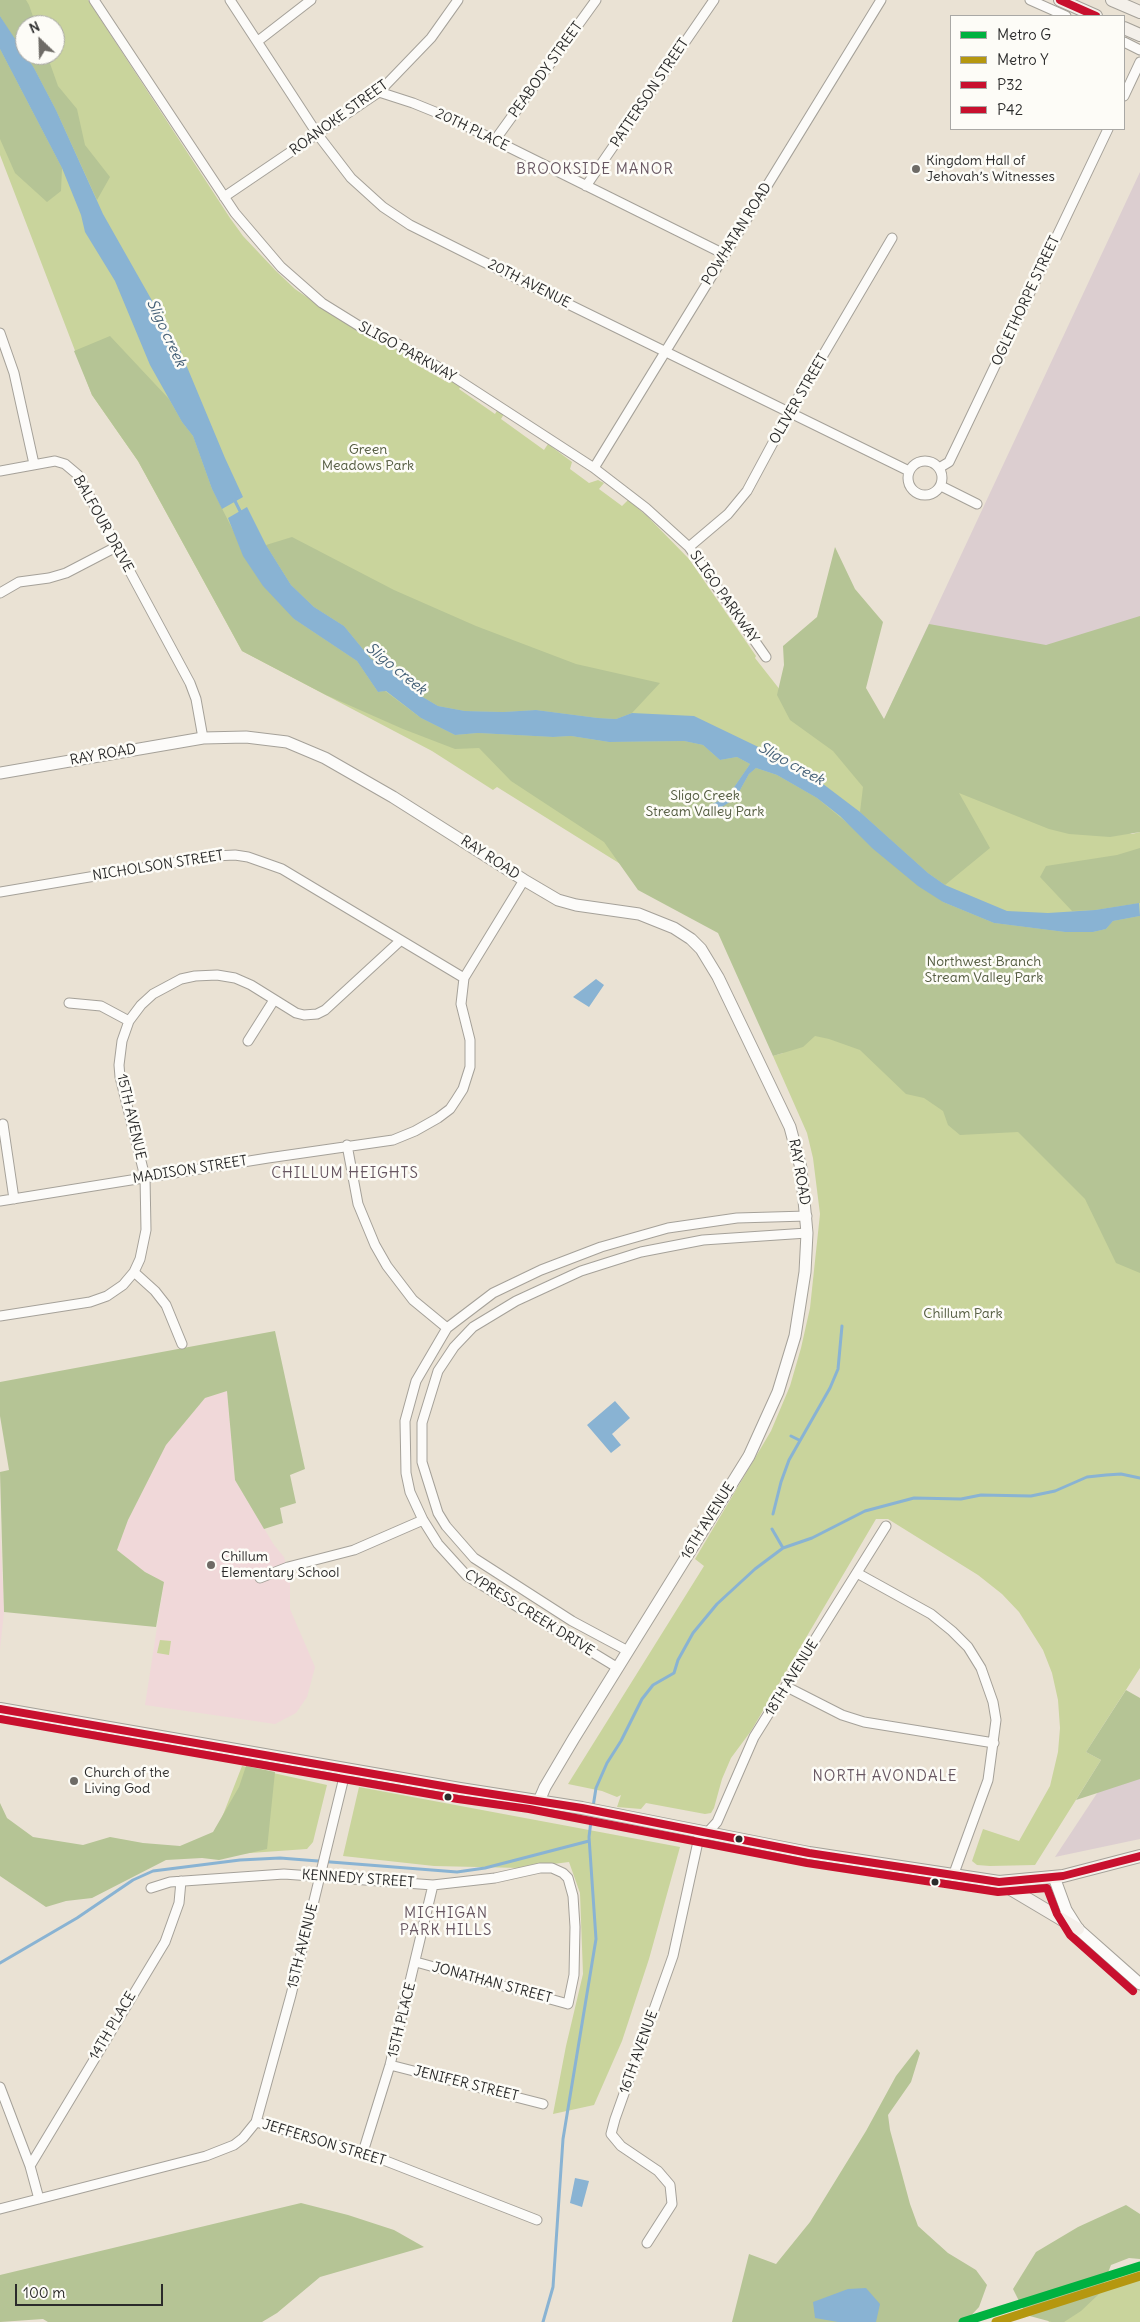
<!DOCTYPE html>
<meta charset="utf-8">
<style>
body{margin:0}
#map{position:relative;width:1140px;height:2322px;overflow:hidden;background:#eae2d4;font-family:Delius,sans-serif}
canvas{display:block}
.legend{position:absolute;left:950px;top:15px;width:175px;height:115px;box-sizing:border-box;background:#fdfcf7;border:1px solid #a9a8a5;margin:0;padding:6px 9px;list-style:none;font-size:15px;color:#2b2b2b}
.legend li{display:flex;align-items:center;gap:10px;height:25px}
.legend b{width:25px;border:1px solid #a9a8a5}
.north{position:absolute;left:15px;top:15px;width:50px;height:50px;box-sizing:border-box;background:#fdfcf7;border:1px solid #a9a8a5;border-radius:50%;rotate:336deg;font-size:14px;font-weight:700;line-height:20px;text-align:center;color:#2b2b2b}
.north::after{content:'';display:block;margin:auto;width:18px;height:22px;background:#6e6b66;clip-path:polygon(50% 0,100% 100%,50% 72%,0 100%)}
.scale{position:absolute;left:15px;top:2284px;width:148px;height:22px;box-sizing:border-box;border:2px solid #2b2b2b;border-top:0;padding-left:6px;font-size:15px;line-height:18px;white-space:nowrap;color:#2b2b2b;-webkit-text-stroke:4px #fdfcf7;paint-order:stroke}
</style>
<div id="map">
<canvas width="1140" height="2322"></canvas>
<ul class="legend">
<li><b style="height:6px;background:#00b140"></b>Metro G</li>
<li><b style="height:6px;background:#b5970f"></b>Metro Y</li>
<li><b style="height:6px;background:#c8102e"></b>P32</li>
<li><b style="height:6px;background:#c8102e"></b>P42</li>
</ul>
<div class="north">N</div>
<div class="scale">100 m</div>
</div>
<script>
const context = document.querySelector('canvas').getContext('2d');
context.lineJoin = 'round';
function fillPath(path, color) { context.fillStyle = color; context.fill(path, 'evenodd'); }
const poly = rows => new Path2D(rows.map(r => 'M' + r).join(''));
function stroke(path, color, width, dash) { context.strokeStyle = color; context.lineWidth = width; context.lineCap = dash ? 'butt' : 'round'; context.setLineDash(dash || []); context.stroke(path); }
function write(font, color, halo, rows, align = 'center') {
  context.font = font + ' Delius,sans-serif'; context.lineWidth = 5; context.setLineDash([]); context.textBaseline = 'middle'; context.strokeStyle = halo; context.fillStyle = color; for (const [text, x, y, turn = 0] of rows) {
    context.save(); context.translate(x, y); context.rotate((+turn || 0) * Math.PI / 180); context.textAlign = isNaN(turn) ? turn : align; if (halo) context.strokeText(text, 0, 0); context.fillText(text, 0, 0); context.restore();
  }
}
fillPath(poly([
 [227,1391,235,1480,274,1545,284,1557,290,1579,290,1609,315,1667,307,1697,296,1713,275,1724,145,1705,164,1582,145,1572,117,1550,128,1520,166,1445,205,1398],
 [0,1529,4,1612,0,1649]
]), '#f0d8d9');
fillPath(poly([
 [1140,172,1140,824,868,754],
 [1140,1728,1140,1839,1055,1857]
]), '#dcced0');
fillPath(poly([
 [0,0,88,0,230,218,243,236,276,271,295,289,337,318,412,357,410,361,447,382,450,378,462,385,459,389,495,414,498,409,504,414,501,419,544,450,548,444,572,462,570,469,589,483,598,480,604,483,599,489,622,506,628,500,648,517,689,559,756,656,755,658,788,700,1132,834,1140,832,1140,1668,1086,1752,1101,1760,1035,1865,990,1866,977,1865,972,1861,983,1829,1019,1841,1050,1786,1058,1752,1060,1728,1058,1700,1052,1673,1043,1650,1019,1612,1002,1594,978,1575,888,1519,876,1519,751,1731,731,1758,722,1779,714,1808,711,1813,705,1814,646,1803,641,1809,617,1807,621,1795,617,1797,602,1791,568,1784,704,1566,695,1559,771,1431,790,1386,801,1348,810,1308,820,1214,813,1158,807,1133,773,1056,783,1053,723,928,497,787,493,790,432,751,242,651,138,461,92,395,0,155],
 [25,25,55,25,55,55,25,55],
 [160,1640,171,1641,169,1655,157,1653],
 [242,1766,327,1785,313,1842,307,1849,207,1856],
 [359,1787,680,1847,649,1959,622,2041,594,2105,553,2114,566,2046,583,1974,580,1893,569,1862,521,1868,434,1866,343,1856],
 [1137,2268,1140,2269,1140,2322,1048,2322,1100,2279]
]), '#c9d49c');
fillPath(poly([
 [0,0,26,0,29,5,36,25,25,25,25,55,47,55,58,86,77,109,85,145,110,177,97,200,56,110,34,68,23,54,0,16],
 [0,49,62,168,61,191,47,202,15,173,0,139],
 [110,336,169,399,182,422,193,436,212,489,236,536,294,619,357,661,378,692,385,691,421,718,455,735,478,733,553,737,571,736,609,742,684,741,703,745,720,760,737,757,750,764,728,796,712,805,735,799,749,774,756,768,777,775,817,798,943,902,994,923,1065,932,1093,932,1106,929,1113,921,1140,916,1140,1273,1116,1263,1085,1199,1018,1132,960,1135,948,1125,943,1111,924,1098,906,1094,860,1050,829,1039,815,1036,803,1047,773,1056,718,933,638,890,604,842,511,781,479,748,455,749,403,729,326,695,242,651,138,461,92,395,74,351],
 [292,537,394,590,476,626,576,664,660,683,632,713,616,719,598,718,536,710,503,712,465,711,438,706,421,696,394,671,371,659,344,626,314,607,291,585,266,545],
 [835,547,855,589,883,622,866,688,884,719,929,624,1046,645,1140,616,1140,832,1110,837,1069,834,1049,829,959,793,990,848,945,885,928,873,860,812,863,787,833,751,790,720,777,695,784,665,783,646,817,617],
 [1140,848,1140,903,1095,910,1072,911,1040,877,1046,866,1117,855],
 [275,1331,305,1469,290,1475,296,1503,280,1508,283,1523,264,1529,235,1480,227,1391,205,1398,166,1445,128,1520,117,1550,145,1572,164,1582,156,1627,4,1612,0,1472,9,1470,0,1416,0,1382],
 [1126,1690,1140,1698,1140,1779,1076,1800,1101,1760,1086,1752],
 [246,1766,275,1772,267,1849,219,1860,202,1858,166,1860,92,1898,66,1901,46,1907,0,1876,0,1803,7,1818,33,1837,83,1845,110,1837,143,1843,180,1846,213,1832,239,1787],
 [917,2049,920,2053,911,2082,888,2115,890,2130,910,2204,918,2226,948,2253,976,2270,987,2285,979,2307,965,2322,732,2322,749,2254,776,2264,810,2222,866,2131,896,2076],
 [301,2203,348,2215,394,2230,424,2247,320,2277,277,2313,262,2322,48,2322,43,2319,0,2322,0,2275],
 [1126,2205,1140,2214,1140,2259,1129,2258,1111,2265,1100,2293,1081,2311,1064,2322,1052,2322,1026,2315,1013,2289,1036,2252,1078,2227]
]), '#b5c495');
fillPath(poly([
 [0,16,34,68,56,110,103,214,180,350,225,458,243,497,222,509,212,489,193,436,182,422,150,365,115,281,85,232,81,215,62,168,0,49],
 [247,507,266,545,291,585,314,607,344,626,371,659,394,671,421,696,438,706,465,711,503,712,536,710,598,718,616,719,632,713,694,716,802,768,860,812,928,873,945,885,1007,911,1048,913,1095,910,1139,903,1140,916,1113,921,1106,929,1093,932,1065,932,994,923,943,902,918,886,872,848,840,816,817,798,777,775,756,768,749,774,735,799,715,811,711,805,728,796,750,764,737,757,720,760,703,745,684,741,609,742,571,736,553,737,478,733,455,735,421,718,386,691,378,692,357,661,294,619,263,586,243,556,228,518],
 [596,979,604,985,589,1007,573,997],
 [615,1401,630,1418,612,1434,621,1445,611,1453,587,1425],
 [575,2178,589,2181,582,2207,570,2203],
 [866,2288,880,2304,876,2322,838,2322,815,2318,813,2302,848,2289]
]), '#89b3d3');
stroke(poly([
 [234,499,241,513],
 [791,1436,799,1440],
 [773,1514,781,1482,789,1460,830,1388,838,1369,842,1326],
 [772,1529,783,1548],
 [593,1807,596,1788,607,1763,621,1741,642,1699,653,1685,674,1673,678,1660,693,1633,717,1604,755,1569,783,1548,812,1538,865,1511,914,1498,961,1499,981,1495,1031,1496,1055,1491,1087,1477,1106,1475,1121,1474,1140,1478],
 [0,1963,77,1918,133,1880,153,1871,240,1860,280,1858,457,1872,485,1868,589,1841],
 [543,2322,553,2287,563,2139,596,1939,589,1837,592,1813]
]), '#89b3d3', 3);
const minor = poly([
 [94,0,235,213,281,267,322,303,364,329,398,344,440,368,594,468,646,508,689,547,766,657],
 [230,0,318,135,351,178,383,207,410,225,564,302,909,471],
 [1030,0,1066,16],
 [258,41,311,0],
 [1124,42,1140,50],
 [379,92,413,103,450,118,724,254],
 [1124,96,1140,62],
 [495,140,596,0],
 [586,186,714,0],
 [224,197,379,92,431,38,458,0],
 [0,333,14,373,34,464],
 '908 478a17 17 0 1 1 34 0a17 17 0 1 1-34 0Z',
 [594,468,881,0],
 [939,468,949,462,962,435,1108,129],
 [0,471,55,461,65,464,78,475,190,683,196,699,203,738],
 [941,486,977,504],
 [689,547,728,514,747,491,789,413,892,238],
 [0,593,19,582,49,578,66,573,116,547],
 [0,892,214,856,235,855,248,857,282,869,464,978],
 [69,1003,101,1006,129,1021],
 [248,1041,274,1000],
 [3,1124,14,1199],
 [347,1145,358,1204,375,1245,387,1266,413,1300,447,1328],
 [0,1201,268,1158,393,1140,415,1131,438,1118,450,1109,456,1100,463,1089,470,1067,470,1040,461,1004,464,978,524,880],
 [134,1272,155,1291,166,1305,182,1344],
 [0,1316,90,1302,107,1296,123,1285,134,1272,140,1259,146,1230,145,1177,120,1077,119,1065,122,1041,129,1021,141,1005,153,994,181,979,195,976,217,975,235,978,251,985,296,1013,304,1015,317,1014,325,1010,400,941],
 [857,1573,931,1614,952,1631,968,1647,981,1668,993,1702,996,1720,988,1780,953,1876],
 [260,1578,288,1567,354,1550,423,1520],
 [628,1651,572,1621,474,1558,446,1526,438,1513,422,1462,422,1423,438,1371,454,1347,473,1327,516,1301,581,1271,641,1252,703,1240,807,1233],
 [618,1668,467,1576,438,1544,423,1520,410,1492,406,1473,405,1421,416,1381,447,1328,493,1293,541,1270,601,1247,668,1228,737,1218,807,1216],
 [787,1687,842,1715,864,1722,994,1743],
 [151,1888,170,1882,284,1874,433,1885,495,1878,540,1868,552,1868,563,1873,568,1878,573,1896,575,1927,574,1975,568,2004,416,1962],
 [390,2065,543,2104],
 [0,2087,30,2166,39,2199],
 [256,2122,363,2152,537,2220],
 [363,2152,390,2065,433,1885],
 [30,2166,165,1942,179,1903,181,1881],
 [0,2209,206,2156,234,2145,243,2138,256,2122,291,1995,346,1769],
 [647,2243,672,2204,670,2185,658,2171,621,2146,611,2134,615,2119,673,1956,699,1837,706,1834,717,1822,754,1737,886,1526]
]);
const tertiary = poly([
 [0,773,203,738,246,737,287,742,325,758,393,797,524,880,558,900,576,905,639,914,674,928,691,939,701,949,718,977,790,1127,801,1168,807,1233,805,1272,795,1336,778,1392,749,1456,574,1738,545,1787,539,1801],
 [1054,1877,1066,1910,1078,1929,1140,1984]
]);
const secondary = poly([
 [1060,0,1096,16],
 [1112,0,1140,12],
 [1124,28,1140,35],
 [0,1709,460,1789,582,1808,809,1853,999,1882,1063,1876,1140,1856],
 [999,1882,1078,1929]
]);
stroke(minor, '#a5a199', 11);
stroke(tertiary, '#a5a199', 13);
stroke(secondary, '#a5a199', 14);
stroke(minor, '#fcfbf9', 9);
stroke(tertiary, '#fcfbf9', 11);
stroke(secondary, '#f4f0ea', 12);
stroke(poly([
 [1060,0,1096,16],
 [0,1709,460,1789,582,1808,809,1853,999,1882,1063,1876,1140,1856]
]), '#c8102e', 8);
stroke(poly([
 [0,1719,458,1799,529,1809,807,1863,998,1892,1047,1888,1057,1914,1070,1935,1133,1991]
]), '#c8102e', 8);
stroke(poly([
 [963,2322,1140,2266]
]), '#00b140', 9);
stroke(poly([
 [996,2322,1140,2276]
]), '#b5970f', 9);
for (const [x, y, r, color] of [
 [916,169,5,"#6e6b66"],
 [211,1565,5,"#6e6b66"],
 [74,1781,5,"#6e6b66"],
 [448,1797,4.5,"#2b2b2b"],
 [739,1839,4.5,"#2b2b2b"],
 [935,1882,4.5,"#2b2b2b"]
]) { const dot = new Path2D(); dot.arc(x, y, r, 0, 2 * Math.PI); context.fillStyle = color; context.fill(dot); stroke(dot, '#fdfcf7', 2); }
write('14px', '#2b2b2b', '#fdfcf7', [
 ["PEABODY STREET",546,70,-54],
 ["PATTERSON STREET",650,93,-56],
 ["ROANOKE STREET",339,118,-36],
 ["20TH PLACE",472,130,26],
 ["POWHATAN ROAD",737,234,-58],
 ["20TH AVENUE",529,284,27],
 ["OGLETHORPE STREET",1026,301,-65],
 ["SLIGO PARKWAY",407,352,29],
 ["OLIVER STREET",799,399,-60],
 ["BALFOUR DRIVE",103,524,61],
 ["SLIGO PARKWAY",724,597,55],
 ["RAY ROAD",103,755,-10],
 ["RAY ROAD",490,858,33],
 ["NICHOLSON STREET",158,866,-9],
 ["15TH AVENUE",131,1117,77],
 ["MADISON STREET",190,1170,-9],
 ["RAY ROAD",799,1172,80],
 ["16TH AVENUE",708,1521,-58],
 ["CYPRESS CREEK DRIVE",529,1613,32],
 ["18TH AVENUE",792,1678,-58],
 ["KENNEDY STREET",358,1879,4],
 ["15TH AVENUE",303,1946,-76],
 ["JONATHAN STREET",492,1983,15],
 ["15TH PLACE",402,2020,-76],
 ["14TH PLACE",113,2026,-59],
 ["16TH AVENUE",639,2052,-70],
 ["JENIFER STREET",466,2084,14],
 ["JEFFERSON STREET",324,2143,17]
]);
write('14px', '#2b2b2b', '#fdfcf7', [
 ["Kingdom Hall of",926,161],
 ["Jehovah’s Witnesses",926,177],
 ["Chillum",221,1557],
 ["Elementary School",221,1573],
 ["Church of the",84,1773],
 ["Living God",84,1789]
], 'left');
write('14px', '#525a3f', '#fdfcf7', [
 ["Green",368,450],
 ["Meadows Park",368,466],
 ["Sligo Creek",705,796],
 ["Stream Valley Park",705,812],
 ["Northwest Branch",984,962],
 ["Stream Valley Park",984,978],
 ["Chillum Park",963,1314]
]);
context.letterSpacing = '1px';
write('15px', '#685762', '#fdfcf7', [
 ["BROOKSIDE MANOR",595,170],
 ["CHILLUM HEIGHTS",345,1174],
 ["NORTH AVONDALE",885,1777],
 ["MICHIGAN",446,1914],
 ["PARK HILLS",446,1931]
]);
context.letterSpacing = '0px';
write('italic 15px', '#435f76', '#fdfcf7', [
 ["Sligo creek",166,333,65],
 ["Sligo creek",396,669,39],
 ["Sligo creek",791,764,29]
]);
</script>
